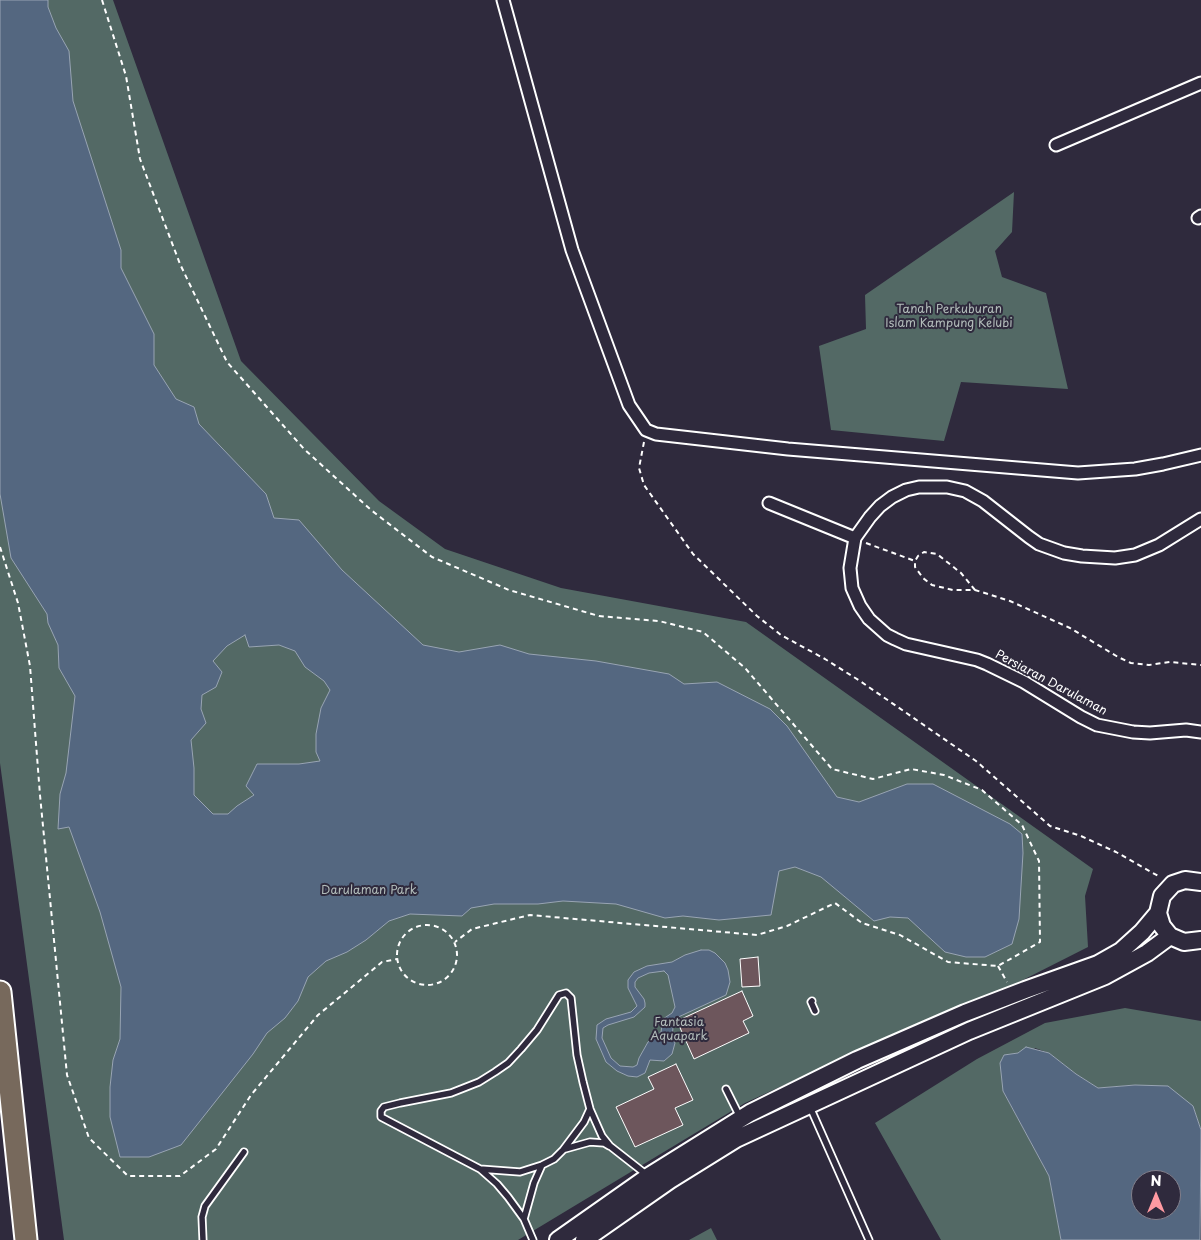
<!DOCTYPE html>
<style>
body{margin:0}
#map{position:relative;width:1201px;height:1240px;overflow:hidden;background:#2f2a3d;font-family:"Playpen Sans",sans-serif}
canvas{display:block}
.north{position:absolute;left:1131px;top:1170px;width:50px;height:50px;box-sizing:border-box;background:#2f2a3d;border:1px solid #827f8b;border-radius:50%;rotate:0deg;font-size:14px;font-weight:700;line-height:20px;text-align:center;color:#fff}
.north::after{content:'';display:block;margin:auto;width:18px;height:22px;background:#ff9aa2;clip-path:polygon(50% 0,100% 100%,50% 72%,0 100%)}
</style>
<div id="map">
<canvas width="1201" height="1240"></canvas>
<div class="north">N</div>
</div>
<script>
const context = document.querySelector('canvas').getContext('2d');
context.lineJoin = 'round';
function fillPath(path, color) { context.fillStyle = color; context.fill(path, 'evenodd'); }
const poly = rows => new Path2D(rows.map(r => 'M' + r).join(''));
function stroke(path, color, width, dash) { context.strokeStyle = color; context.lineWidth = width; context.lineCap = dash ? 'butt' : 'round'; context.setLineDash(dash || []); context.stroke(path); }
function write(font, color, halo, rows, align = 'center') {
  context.font = font + ' "Playpen Sans",sans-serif'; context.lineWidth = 4; context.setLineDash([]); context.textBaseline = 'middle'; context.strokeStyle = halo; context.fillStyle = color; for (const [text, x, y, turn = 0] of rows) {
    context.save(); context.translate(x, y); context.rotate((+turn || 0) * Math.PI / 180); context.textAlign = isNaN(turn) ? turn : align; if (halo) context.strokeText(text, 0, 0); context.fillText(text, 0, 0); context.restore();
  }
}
fillPath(poly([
 [0,0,113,0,241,361,379,501,445,549,561,588,746,622,1093,869,1085,896,1088,947,1009,987,943,1012,745,1103,518,1240,64,1240,0,763],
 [1014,192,1012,232,995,251,1002,277,1046,293,1068,389,961,382,944,441,831,430,819,346,866,329,865,295],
 [1125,1008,1201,1021,1201,1130,1193,1106,1135,1085,1098,1088,1076,1074,1049,1053,1035,1048,1003,1091,1049,1176,1061,1240,941,1240,875,1123,977,1059,1045,1023],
 [711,1228,717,1240,689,1240]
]), '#536965');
const water = poly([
 [0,0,48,0,48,7,56,28,69,51,73,101,121,250,121,268,154,334,154,365,176,399,194,407,199,424,266,494,274,518,299,520,342,570,423,645,459,652,500,645,529,654,596,661,669,674,684,684,717,682,770,709,787,726,837,797,859,802,907,784,933,784,1010,824,1022,834,1023,853,1019,919,1012,944,985,957,966,957,945,952,908,918,890,917,874,921,821,877,795,867,779,871,771,915,719,920,683,916,665,918,616,904,563,901,538,904,494,904,471,908,462,916,410,914,389,921,366,940,347,952,326,961,308,977,298,1001,285,1018,267,1033,253,1054,181,1145,149,1157,120,1157,110,1117,110,1087,113,1060,120,1039,121,987,100,912,69,827,58,829,60,794,66,773,75,696,59,668,58,645,48,623,47,614,11,558,0,494,0,0],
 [245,635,249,647,279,645,295,651,305,667,324,681,330,690,321,708,316,734,316,752,320,761,299,764,257,764,246,786,254,795,237,806,228,814,213,814,194,795,194,768,191,740,206,723,201,709,202,695,216,687,222,672,213,661,227,646,245,635],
 [701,950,709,950,715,953,725,963,728,970,730,982,726,995,674,1019,672,1037,675,1043,672,1054,664,1061,650,1060,645,1073,637,1077,628,1076,617,1071,606,1062,596,1039,597,1025,606,1019,631,1012,637,1006,628,988,628,980,634,972,647,966,672,962,685,955,701,950],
 [664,971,668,975,675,1007,672,1013,663,1019,661,1032,648,1042,639,1058,637,1065,633,1067,620,1066,611,1058,602,1038,603,1028,608,1025,634,1017,645,1007,645,1003,644,999,635,987,635,982,638,978,649,973,664,971],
 [1026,1047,1049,1053,1076,1074,1098,1088,1135,1085,1168,1086,1193,1106,1201,1130,1200,1240,1061,1240,1049,1176,1003,1091,1000,1063,1004,1055,1018,1053,1026,1047],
 [1141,1180,1171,1180,1171,1210,1141,1210,1141,1180]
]);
fillPath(water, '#546780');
stroke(water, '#98a4b3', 1);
const building = poly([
 [758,957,760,986,742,987,740,959,758,957],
 [742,991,753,1016,743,1021,749,1033,694,1059,677,1021,742,991],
 [676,1064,693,1100,675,1108,683,1125,635,1147,616,1107,654,1089,648,1077,676,1064]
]);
fillPath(building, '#6d565c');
stroke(building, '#fff', 1);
const lane = poly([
 [812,1001,811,1002,815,1011],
 [726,1089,740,1117],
 [810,1107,869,1240],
 [565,1149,590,1142,604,1143,609,1146],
 [480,1169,520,1172,542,1165,554,1159,563,1150,584,1122,590,1109],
 [524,1219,534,1183,542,1165],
 [203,1240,202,1217,205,1206,244,1152],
 [533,1240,524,1219,508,1197,497,1184,480,1169,381,1117,381,1111,384,1107,400,1103,451,1093,479,1082,495,1072,508,1063,521,1049,537,1030,559,995,566,993,571,998,577,1055,583,1082,590,1109,602,1136,610,1146,647,1175]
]);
const street = poly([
 [503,0,572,250,629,405,646,430,656,434,788,449,1078,473,1135,469,1163,464,1201,455],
 [1056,145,1201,83],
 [1198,218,1201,216],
 [769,503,855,538],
 [1201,519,1159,545,1135,555,1115,558,1082,556,1064,553,1039,544,1029,537,983,501,965,491,947,487,919,487,906,490,892,497,880,506,870,517,855,538,850,568,852,588,860,606,869,619,887,635,895,639,906,644,977,660,987,664,1024,682,1081,717,1097,725,1133,732,1150,733,1186,730,1201,732]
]);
const secondary = poly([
 [1201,882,1185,880,1173,884,1162,896,1158,913,1162,926,1170,936,1184,942,1201,940],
 [558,1240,649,1176,750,1113,857,1060,965,1013,1025,990,1098,964,1121,951,1142,932,1158,913],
 [584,1240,670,1180,736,1139,969,1031,1105,976,1147,953,1170,936]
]);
const highway = poly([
 [0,992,26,1240]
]);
stroke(lane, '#fff', 9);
stroke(street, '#fff', 15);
stroke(secondary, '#fff', 20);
stroke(highway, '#fff', 25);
stroke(poly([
 [102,0,126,76,140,159,180,264,227,362,304,449,371,510,432,557,509,590,599,616,659,621,703,632,745,668,832,769,873,779,911,769,944,775,982,790,1022,825,1039,861,1040,942,998,966,948,962,900,935,862,923,835,903,787,926,757,935,530,915,472,929,455,942],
 [644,442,639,468,644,485,693,554,757,616,781,635,825,659,860,681,976,761,1050,826,1081,836,1116,852,1160,877],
 [866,543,915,561],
 [0,547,18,603,30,666,40,795,67,1075,89,1138,128,1176,180,1176,216,1149,251,1095,318,1015,382,962,397,959],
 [975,590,961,573,937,554,924,552,918,556,915,561,915,567,923,578,932,585,953,590,975,590,1010,601,1070,628,1118,657,1131,663,1149,665,1170,662,1201,665],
 '397 955a30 30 0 1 1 60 0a30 30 0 1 1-60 0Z',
 [998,966,1007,982]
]), '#fff', 2, [5, 4]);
stroke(lane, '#2f2a3d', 5.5);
stroke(street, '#2f2a3d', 11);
stroke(secondary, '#2f2a3d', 16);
stroke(highway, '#77695c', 21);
write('12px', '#b2bcba', '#2f2a3d', [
 ["Tanah Perkuburan",949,310],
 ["Islam Kampung Kelubi",949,324],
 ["Darulaman Park",369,891],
 ["Fantasia",679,1023],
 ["Aquapark",679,1037]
]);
write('12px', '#fff', '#2f2a3d', [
 ["Persiaran Darulaman",1051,683,28]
]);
</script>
